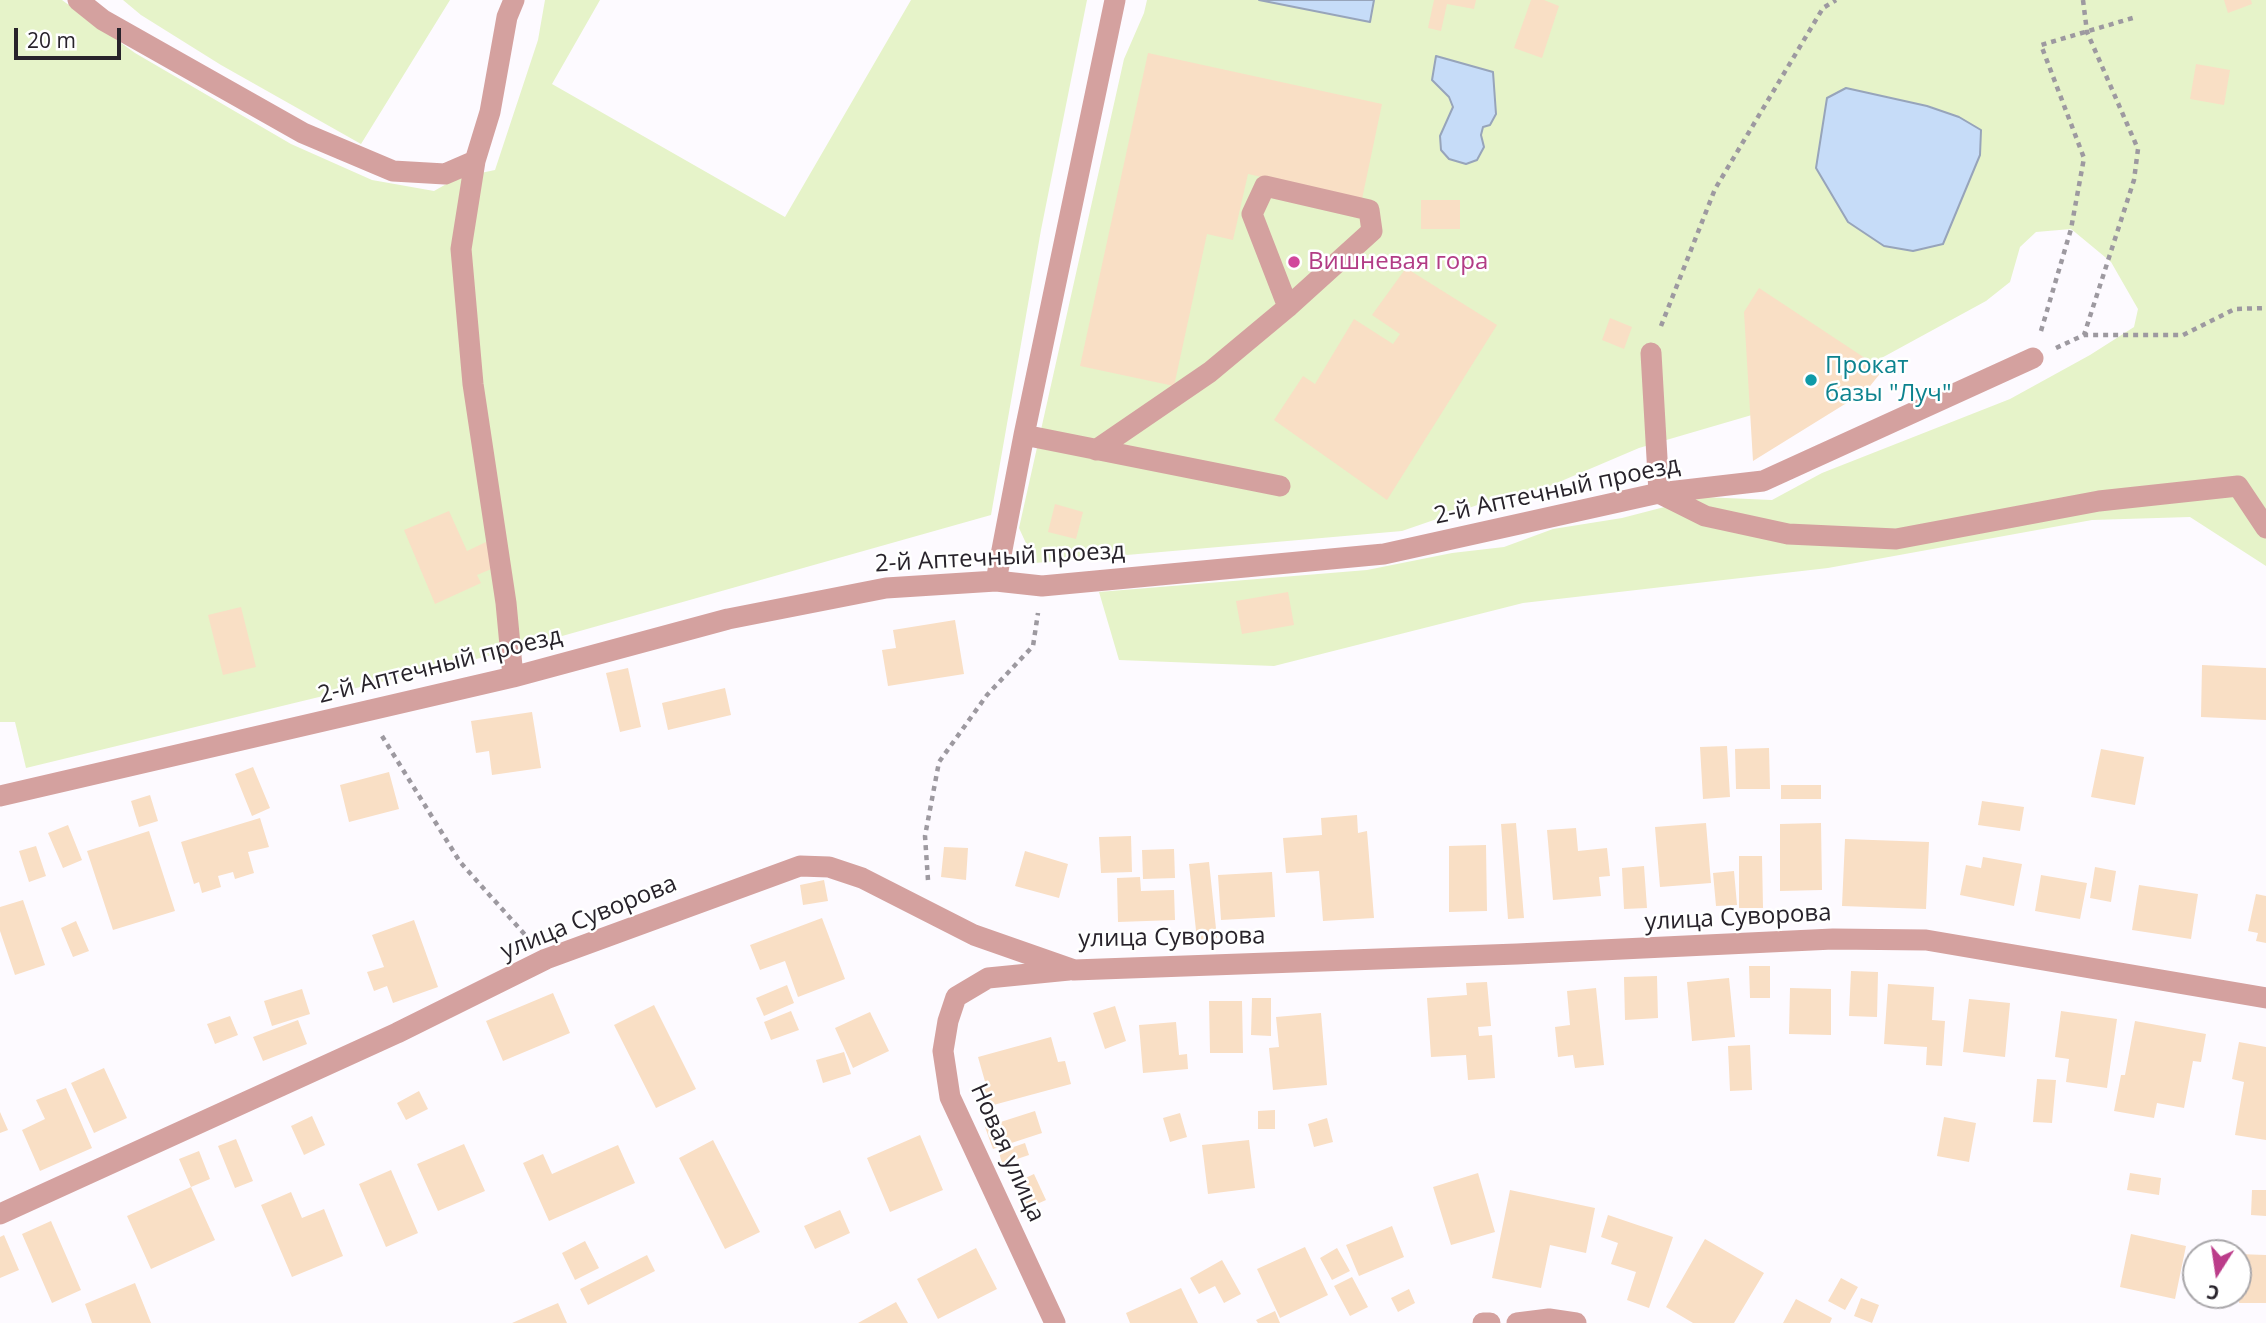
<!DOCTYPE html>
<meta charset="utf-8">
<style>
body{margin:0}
#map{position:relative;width:2266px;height:1323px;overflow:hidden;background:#fdfaff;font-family:"Open Sans",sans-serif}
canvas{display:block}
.north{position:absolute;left:2182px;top:1239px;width:70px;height:70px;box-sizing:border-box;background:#fff;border:2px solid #a9a7aa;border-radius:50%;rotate:192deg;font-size:19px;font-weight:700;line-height:28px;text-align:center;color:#28232b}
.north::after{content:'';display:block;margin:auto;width:24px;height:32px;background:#bb3d8a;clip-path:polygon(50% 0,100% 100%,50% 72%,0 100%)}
.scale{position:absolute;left:14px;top:28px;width:107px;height:32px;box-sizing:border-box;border:4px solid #28232b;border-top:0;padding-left:9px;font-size:21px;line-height:24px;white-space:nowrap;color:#28232b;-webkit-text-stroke:5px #fff;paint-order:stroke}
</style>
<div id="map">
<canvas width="2266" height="1323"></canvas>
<div class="north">С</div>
<div class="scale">20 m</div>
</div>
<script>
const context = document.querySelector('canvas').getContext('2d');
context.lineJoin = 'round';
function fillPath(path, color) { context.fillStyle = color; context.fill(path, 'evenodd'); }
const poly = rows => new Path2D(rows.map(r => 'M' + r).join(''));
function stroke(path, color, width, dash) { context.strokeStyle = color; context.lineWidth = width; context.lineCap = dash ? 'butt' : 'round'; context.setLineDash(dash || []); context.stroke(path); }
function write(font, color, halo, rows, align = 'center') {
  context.font = font + ' "Open Sans",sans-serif'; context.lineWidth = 5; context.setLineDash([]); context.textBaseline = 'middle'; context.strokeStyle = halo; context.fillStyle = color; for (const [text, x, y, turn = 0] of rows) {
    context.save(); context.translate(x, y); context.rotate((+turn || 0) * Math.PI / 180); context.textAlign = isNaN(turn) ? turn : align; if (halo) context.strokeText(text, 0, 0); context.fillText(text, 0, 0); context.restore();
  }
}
fillPath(poly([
 [0,0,62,0,135,53,291,144,372,180,434,191,457,178,495,170,538,40,545,0,600,0,552,84,785,217,911,0,1087,0,1041,230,991,515,509,651,26,768,15,722,0,722],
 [123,0,450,0,361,144,221,65,141,15],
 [1147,0,2266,0,2266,566,2190,517,2092,520,1828,568,1523,603,1274,666,1119,660,1099,592,1367,570,1452,553,1504,547,1553,529,1622,518,1703,497,1772,500,1822,473,2010,399,2090,355,2134,327,2138,309,2111,262,2076,233,2071,229,2036,232,2020,247,2010,282,1986,301,1865,367,1786,405,1639,448,1545,488,1492,500,1402,531,1035,563,1019,528,1124,59,1144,13]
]), '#e6f3c9');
const water = poly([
 [1259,0,1374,0,1370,22,1259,0],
 [1436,56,1493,72,1496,114,1490,125,1483,127,1481,135,1484,147,1477,160,1466,164,1449,159,1441,150,1440,136,1453,107,1449,97,1432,80,1436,56],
 [1846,88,1927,106,1959,117,1981,130,1980,155,1943,244,1913,251,1884,246,1848,222,1816,168,1827,98,1846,88]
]);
fillPath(water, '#c6dcf8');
stroke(water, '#97a4ba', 2);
fillPath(poly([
 [1434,0,1476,0,1474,9,1447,4,1441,31,1428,28],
 [1531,0,1544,0,1559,6,1542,58,1514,48],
 [2224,0,2251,0,2252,4,2228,13],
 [1148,53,1382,104,1362,199,1248,174,1233,240,1207,234,1174,386,1080,366],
 [2196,64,2230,70,2224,105,2190,99],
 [1421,200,1460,200,1460,229,1421,229],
 [1406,268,1497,325,1387,500,1274,420,1303,376,1315,384,1354,319,1393,344,1400,334,1372,315],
 [1759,288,1883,370,1866,391,1753,461,1744,312],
 [1610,318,1632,327,1624,349,1602,340],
 [1055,504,1083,512,1076,539,1048,532],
 [449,511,467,551,486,542,496,567,477,575,481,583,435,604,404,530],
 [1288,592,1294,625,1242,634,1236,601],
 [241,607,256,667,223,675,208,615],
 [955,620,964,674,888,686,882,650,896,648,893,630],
 [2202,665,2266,668,2266,720,2201,717],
 [628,668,641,727,620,732,606,673],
 [725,688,731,715,668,730,662,703],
 [532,712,541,768,492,775,489,751,476,753,471,721],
 [1727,746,1730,797,1703,799,1700,747],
 [1769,748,1770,789,1736,789,1735,749],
 [2101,749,2144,757,2135,805,2091,797],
 [253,767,270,808,252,816,235,774],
 [389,772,399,809,349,822,340,785],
 [1781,785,1821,785,1821,799,1781,799],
 [150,795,158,821,139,827,131,801],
 [1982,801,2024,807,2020,831,1978,825],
 [1357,815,1358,833,1367,831,1374,918,1323,921,1319,871,1286,873,1283,838,1322,835,1321,818],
 [260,818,269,847,248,852,254,873,235,879,233,872,218,876,221,887,202,893,199,882,194,884,181,842],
 [1516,823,1524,918,1508,919,1501,824],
 [1706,823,1711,883,1660,887,1655,827],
 [1821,823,1822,890,1780,891,1780,824],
 [68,825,82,860,63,868,48,833],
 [1576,828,1578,851,1607,848,1610,876,1599,877,1601,896,1553,900,1547,830],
 [149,831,175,911,113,930,87,851],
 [1131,836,1132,872,1101,873,1099,837],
 [1845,839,1929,842,1926,909,1842,906],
 [1486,845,1487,911,1449,912,1449,846],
 [36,846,46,876,29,882,19,851],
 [944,847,968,848,966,880,941,877],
 [1174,849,1175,878,1143,879,1142,850],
 [1025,851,1068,864,1059,898,1015,886],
 [1739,856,1762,856,1763,908,1739,908],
 [1983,857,2022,864,2014,906,1960,895,1966,865,1981,868],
 [1209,862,1217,938,1197,940,1189,864],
 [1644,866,1647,908,1624,909,1622,868],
 [2095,867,2116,871,2111,902,2090,898],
 [1734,871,1737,905,1716,906,1713,873],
 [1272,872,1275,917,1221,920,1218,875],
 [2041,875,2087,883,2080,919,2035,911],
 [1140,877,1141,891,1174,890,1175,920,1118,922,1117,878],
 [824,880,828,901,803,905,800,885],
 [2139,885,2198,894,2191,939,2132,930],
 [2256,894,2266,896,2266,943,2256,941,2258,933,2248,931],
 [23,900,45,965,15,975,0,931,0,907],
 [822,918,845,979,798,997,785,961,760,970,750,945],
 [414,920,438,987,393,1003,387,986,374,991,367,972,384,967,372,935],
 [76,921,89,951,73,957,61,928],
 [1749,966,1770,966,1770,998,1750,998],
 [1851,971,1878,972,1877,1017,1849,1016],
 [1657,976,1658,1018,1625,1020,1624,977],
 [1729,978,1735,1037,1692,1041,1687,982],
 [1487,982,1491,1026,1478,1027,1479,1036,1492,1035,1495,1078,1468,1080,1466,1055,1431,1057,1427,998,1467,995,1466,983],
 [1888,984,1934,987,1932,1020,1945,1021,1942,1066,1926,1065,1927,1047,1884,1044],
 [787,985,794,1003,764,1016,756,998],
 [1596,988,1604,1065,1575,1068,1573,1055,1558,1057,1555,1027,1570,1025,1567,991],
 [1790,988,1831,989,1831,1035,1789,1034],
 [302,989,310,1014,272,1026,264,1001],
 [553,993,570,1033,503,1061,486,1021],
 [1252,998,1271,998,1271,1036,1251,1035],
 [1969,999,2010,1003,2005,1057,1963,1052],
 [1209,1001,1242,1001,1243,1053,1210,1053],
 [654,1005,696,1089,656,1108,614,1025],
 [1115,1006,1126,1041,1105,1049,1093,1013],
 [791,1011,799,1030,771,1040,764,1022],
 [2061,1011,2117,1019,2107,1088,2066,1082,2069,1059,2055,1057],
 [870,1012,889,1051,853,1068,835,1028],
 [1321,1013,1327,1085,1273,1090,1269,1048,1279,1047,1276,1017],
 [230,1016,238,1035,215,1044,207,1024],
 [298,1020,307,1044,263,1061,253,1037],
 [2135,1021,2206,1034,2201,1062,2193,1061,2184,1108,2157,1103,2154,1118,2114,1111,2121,1075,2125,1075],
 [1176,1022,1179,1055,1187,1054,1188,1069,1143,1073,1139,1025],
 [1051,1037,1058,1062,1065,1061,1071,1084,986,1107,980,1087,986,1085,978,1057],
 [2239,1042,2266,1047,2266,1140,2235,1135,2244,1082,2232,1079],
 [1750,1045,1752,1090,1730,1091,1728,1046],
 [844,1052,851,1074,823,1083,816,1060],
 [104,1068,127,1118,94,1133,71,1083],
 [2037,1079,2056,1080,2052,1123,2033,1122],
 [66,1088,92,1148,40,1171,22,1130,45,1119,36,1100],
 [419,1091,428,1109,406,1120,397,1103],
 [1275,1110,1275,1129,1258,1129,1258,1111],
 [1035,1111,1042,1133,993,1149,985,1127],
 [0,1112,8,1130,0,1133],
 [1180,1113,1187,1137,1170,1142,1163,1118],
 [312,1116,325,1145,304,1155,291,1126],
 [1944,1117,1976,1123,1969,1162,1937,1156],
 [1327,1118,1333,1142,1314,1147,1308,1124],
 [920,1135,943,1190,890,1212,867,1158],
 [236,1139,253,1181,235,1188,218,1146],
 [713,1140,760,1232,725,1249,679,1158],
 [1249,1140,1255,1188,1208,1194,1202,1145],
 [1025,1143,1029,1155,1002,1164,999,1152],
 [464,1144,485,1191,438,1211,417,1164],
 [618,1145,635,1183,549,1221,523,1163,543,1154,552,1174],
 [199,1151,210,1179,191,1187,179,1159],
 [391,1170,418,1233,386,1247,359,1184],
 [1478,1173,1495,1232,1451,1245,1433,1187],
 [2130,1173,2161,1178,2159,1195,2127,1190],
 [1034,1174,1046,1200,1028,1208,1017,1182],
 [191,1187,215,1240,151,1269,127,1216],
 [1510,1190,1595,1208,1586,1253,1550,1245,1541,1288,1492,1278],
 [2252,1190,2266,1190,2266,1216,2251,1215],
 [291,1192,302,1218,324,1209,343,1256,292,1277,261,1205],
 [840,1210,850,1233,815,1249,804,1226],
 [1608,1215,1673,1237,1649,1308,1627,1300,1636,1272,1611,1264,1618,1243,1601,1237],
 [51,1221,81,1290,52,1303,22,1234],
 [1392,1226,1404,1257,1359,1276,1346,1245],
 [2131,1234,2186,1246,2175,1299,2120,1287],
 [4,1235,19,1270,0,1278,0,1237],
 [1705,1239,1764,1273,1734,1323,1693,1323,1666,1307],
 [585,1241,599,1268,575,1280,562,1253],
 [1305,1247,1328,1295,1280,1318,1257,1269],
 [976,1248,997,1289,938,1319,917,1279],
 [1337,1248,1350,1271,1332,1280,1320,1258],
 [2238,1254,2266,1255,2266,1303,2239,1303],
 [647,1255,655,1271,588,1305,580,1289],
 [1222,1260,1241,1294,1224,1303,1215,1286,1199,1294,1190,1278],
 [1352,1277,1368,1307,1350,1316,1334,1286],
 [1841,1278,1858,1287,1845,1310,1828,1301],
 [135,1283,151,1323,92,1323,85,1304],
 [1181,1288,1198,1323,1130,1323,1126,1313],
 [1409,1289,1415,1303,1398,1312,1391,1298],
 [1861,1298,1879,1305,1872,1323,1854,1316],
 [1796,1299,1832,1318,1830,1323,1783,1323],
 [896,1302,908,1323,858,1323],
 [558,1303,567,1323,512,1323],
 [1275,1311,1280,1323,1258,1323,1256,1320]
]), '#f9dfc5');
stroke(poly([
 [2083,0,2087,32,2138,149,2134,180,2084,335],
 [1661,326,1715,189,1823,8,1836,0],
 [2041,331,2071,229,2084,158,2041,45,2136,17],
 [2056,348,2084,335,2183,335,2235,309,2266,308],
 [382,736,460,862,528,938],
 [928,880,925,836,939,762,987,695,1033,646,1038,613]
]), '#9d99a0', 4.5, [5, 5]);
stroke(poly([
 [78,0,103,20,303,133,393,171,445,174,475,161],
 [1651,353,1659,493,1705,516,1788,534,1896,539,2099,501,2238,486,2266,528],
 [1024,435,1280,486],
 [1096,450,1210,372,1288,307,1299,297,1372,231,1369,210,1265,186,1252,214,1288,307],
 [996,581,1024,435,1115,0],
 [513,677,506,603,473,384,461,249,475,161,490,112,507,17,514,0],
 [0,796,513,677,728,619,886,588,996,581,1042,586,1384,554,1659,493,1763,481,2033,358],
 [0,1214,397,1033,546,959,800,866,829,867,862,878,974,935,1074,970,1517,954,1833,939,1926,940,2266,998],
 [1055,1323,950,1097,943,1051,948,1021,956,997,988,978,1069,970],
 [1483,1323,1490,1323],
 [1517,1323,1549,1319,1576,1323]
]), '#d4a19f', 21);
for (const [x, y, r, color] of [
 [1294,262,7,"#d1479c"],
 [1811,380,7,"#0f9aa8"]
]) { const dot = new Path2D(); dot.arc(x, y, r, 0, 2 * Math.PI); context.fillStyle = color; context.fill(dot); stroke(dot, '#fff', 2.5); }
write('24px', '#b23c85', '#fff', [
 ["Вишневая гора",1308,262]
], 'left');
write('24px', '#0d838f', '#fff', [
 ["Прокат",1825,366],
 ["базы \"Луч\"",1825,394]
], 'left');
write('24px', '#28232b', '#fff', [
 ["2-й Аптечный проезд",1557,491,-12],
 ["2-й Аптечный проезд",1000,558,-3],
 ["2-й Аптечный проезд",440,666,-14],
 ["улица Суворова",589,918,-22],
 ["улица Суворова",1738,918,-3],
 ["улица Суворова",1172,938,-1],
 ["Новая улица",1007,1153,66]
]);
</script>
